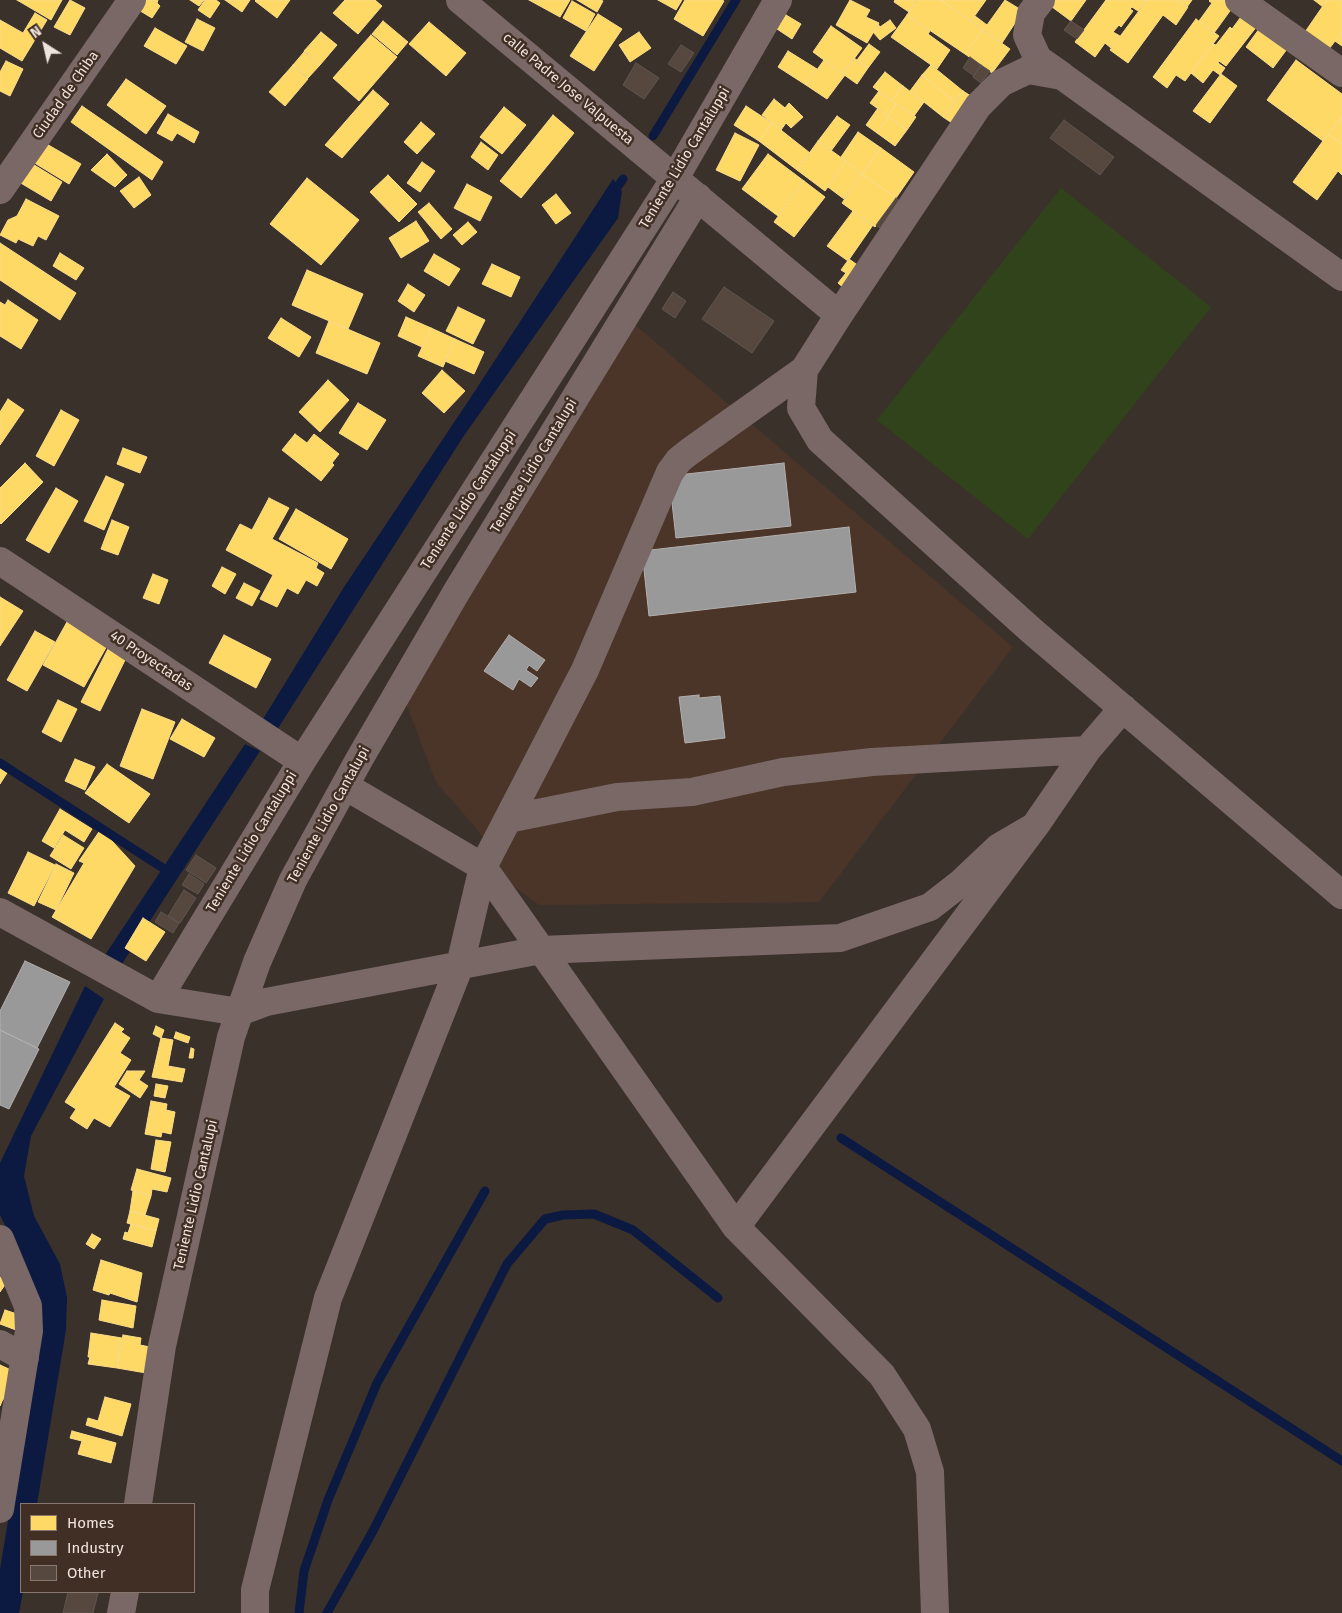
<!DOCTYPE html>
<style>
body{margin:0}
#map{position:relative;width:1342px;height:1613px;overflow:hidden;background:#3b312b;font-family:"Fira Sans",sans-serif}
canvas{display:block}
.legend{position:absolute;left:20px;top:1503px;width:175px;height:90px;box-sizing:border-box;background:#412f25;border:1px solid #87776f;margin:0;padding:6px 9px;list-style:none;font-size:15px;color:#efe3dd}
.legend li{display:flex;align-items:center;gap:10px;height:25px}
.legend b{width:25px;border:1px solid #87776f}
.north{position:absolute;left:20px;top:20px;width:50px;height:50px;-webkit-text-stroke:4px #412f25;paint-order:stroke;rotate:325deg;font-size:14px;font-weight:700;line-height:20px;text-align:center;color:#efe3dd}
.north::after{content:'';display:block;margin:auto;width:18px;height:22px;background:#efe3dd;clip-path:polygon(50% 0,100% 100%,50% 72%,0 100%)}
</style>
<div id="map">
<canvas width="1342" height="1613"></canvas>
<ul class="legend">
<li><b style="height:14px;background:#ffd966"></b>Homes</li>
<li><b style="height:14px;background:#999"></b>Industry</li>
<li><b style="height:14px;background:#56473f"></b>Other</li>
</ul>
<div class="north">N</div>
</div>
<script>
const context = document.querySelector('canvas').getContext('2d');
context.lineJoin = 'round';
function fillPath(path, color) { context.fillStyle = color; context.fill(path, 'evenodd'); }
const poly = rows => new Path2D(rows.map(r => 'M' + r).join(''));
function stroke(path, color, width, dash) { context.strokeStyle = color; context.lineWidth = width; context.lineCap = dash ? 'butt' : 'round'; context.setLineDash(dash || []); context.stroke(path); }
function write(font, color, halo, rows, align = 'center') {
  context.font = font + ' "Fira Sans",sans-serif'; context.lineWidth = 5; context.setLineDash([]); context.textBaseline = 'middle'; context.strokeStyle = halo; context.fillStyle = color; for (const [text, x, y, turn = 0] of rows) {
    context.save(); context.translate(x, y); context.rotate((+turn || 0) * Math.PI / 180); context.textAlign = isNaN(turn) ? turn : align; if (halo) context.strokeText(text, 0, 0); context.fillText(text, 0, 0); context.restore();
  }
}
fillPath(poly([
 [633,323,1013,647,819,902,539,905,512,885,479,832,436,782,401,690]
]), '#4b3428');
fillPath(poly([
 [1061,188,1211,307,1028,539,877,420]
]), '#31431a');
fillPath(poly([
 [613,179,622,191,618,218,463,437,275,733,260,724,344,587,469,400],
 [245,744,260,751,120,967,105,955],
 [85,986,104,999,31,1136,24,1176,34,1216,60,1264,67,1297,66,1330,37,1504,21,1504,21,1592,23,1592,19,1613,0,1613,0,1569,27,1407,24,1265,0,1215,0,1163]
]), '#0c1a42');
const homes = poly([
 [17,0,62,0,51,20,17,0],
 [70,0,85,8,70,35,54,27,70,0],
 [143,0,158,0,157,3,160,6,152,18,137,9,143,0],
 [190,0,204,0,199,6,190,0],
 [205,0,216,0,220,3,210,18,198,10,205,0],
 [225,0,250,0,242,12,225,0],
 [256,0,290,0,277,18,255,1,256,0],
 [345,0,375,0,382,6,358,34,333,13,345,0],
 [529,0,570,0,560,17,529,0],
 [577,0,601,0,603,1,597,12,577,0],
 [658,0,682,0,676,10,658,0],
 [685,0,722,0,724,1,703,36,674,19,685,0],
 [850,0,870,10,866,17,879,23,867,43,836,25,850,0],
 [895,0,915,0,917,1,909,12,894,2,895,0],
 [917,0,941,0,983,30,965,54,907,15,917,0],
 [941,0,986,0,971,21,941,0],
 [1005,0,1023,11,1002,43,971,21,975,16,987,25,1005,0],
 [1045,0,1086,0,1071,21,1044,1,1045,0],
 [1106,0,1147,0,1138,11,1132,7,1130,9,1133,11,1121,27,1119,25,1113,32,1120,36,1111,48,1105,43,1095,57,1075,42,1106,0],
 [1147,0,1177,0,1188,7,1176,25,1163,15,1128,63,1110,50,1147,0],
 [1177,0,1192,0,1187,7,1177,0],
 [1210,0,1229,0,1235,4,1214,33,1199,21,1212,3,1209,1,1210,0],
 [1314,0,1327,0,1323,7,1314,0],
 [1327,0,1342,0,1342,32,1329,49,1305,32,1327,0],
 [572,1,595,14,586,31,563,18,572,1],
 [1246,10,1261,21,1226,66,1219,61,1218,63,1225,68,1220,75,1213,70,1203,83,1191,73,1213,44,1216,45,1230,27,1232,29,1246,10],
 [35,13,47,20,22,61,0,48,0,20,23,33,35,13],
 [598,14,622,29,594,71,570,56,598,14],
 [786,15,801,24,792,39,777,29,786,15],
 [907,15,930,31,928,34,950,50,937,69,891,37,907,15],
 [197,19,215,28,203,51,185,42,197,19],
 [1196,19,1219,36,1185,81,1176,75,1167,88,1153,77,1196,19],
 [890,20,896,28,880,40,873,32,878,24,880,27,890,20],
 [383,21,408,42,397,55,372,34,383,21],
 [429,22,466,53,446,76,409,44,429,22],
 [1262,25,1290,45,1273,68,1246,47,1262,25],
 [831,26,862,48,843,74,813,52,831,26],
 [155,28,187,46,176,64,144,46,155,28],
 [983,30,1010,49,992,73,965,54,983,30],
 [321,32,337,45,320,65,304,51,321,32],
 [639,32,651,48,630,62,619,45,639,32],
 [1342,32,1342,46,1335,41,1342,32],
 [371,35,397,57,359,101,333,78,371,35],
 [869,44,880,52,868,68,857,60,869,44],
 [788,51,817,69,806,85,778,67,788,51],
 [304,52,320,65,308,78,293,65,304,52],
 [854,58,868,68,857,84,843,74,854,58],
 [824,60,845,75,827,99,806,85,824,60],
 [1296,60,1342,94,1342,116,1323,141,1267,100,1296,60],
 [6,61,23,69,10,96,0,91,0,72,6,61],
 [293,65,308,79,285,106,269,92,293,65],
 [931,65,963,91,955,102,922,75,931,65],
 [885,72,903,86,892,101,873,87,885,72],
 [1221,74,1237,86,1210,123,1193,111,1221,74],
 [922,75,955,102,943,117,910,91,922,75],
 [126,79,166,106,146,134,107,105,126,79],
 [903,86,924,102,914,116,892,101,903,86],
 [373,90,389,104,342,158,325,145,373,90],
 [879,91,896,104,888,116,870,103,879,91],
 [963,91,974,98,955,125,943,117,963,91],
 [774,99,785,108,789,103,803,117,791,128,786,123,781,130,762,115,774,99],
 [896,104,916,117,907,130,888,116,896,104],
 [82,106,163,162,152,180,71,122,82,106],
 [746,106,772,123,759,141,734,125,746,106],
 [504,107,526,125,502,154,480,137,504,107],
 [878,108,889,117,877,133,866,125,878,108],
 [168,114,199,132,194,143,177,133,172,141,157,133,168,114],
 [553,115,574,133,521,198,500,181,553,115],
 [837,116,850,125,831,151,818,141,837,116],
 [1342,116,1342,144,1328,134,1342,116],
 [889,117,907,130,895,146,877,133,889,117],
 [421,122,435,134,417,154,404,142,421,122],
 [772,123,810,153,797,170,759,141,772,123],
 [858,132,881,148,862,174,841,157,858,132],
 [735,133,759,145,740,181,716,170,735,133],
 [1328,134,1342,144,1342,175,1338,171,1317,200,1293,182,1328,134],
 [818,141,846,161,825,191,797,170,818,141],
 [481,142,498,155,488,170,471,157,481,142],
 [45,143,81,164,69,184,33,162,45,143],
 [881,148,914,172,896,198,862,174,881,148],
 [107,154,127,175,115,187,91,170,107,154],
 [768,154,804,181,778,216,742,189,768,154],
 [846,161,862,174,844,199,828,187,846,161],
 [422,162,435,171,420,192,407,183,422,162],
 [31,163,62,182,51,201,19,182,31,163],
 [862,174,896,198,875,227,842,203,862,174],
 [388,175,417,204,399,222,370,192,388,175],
 [139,177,151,195,134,208,120,191,139,177],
 [307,178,359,220,321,265,270,224,307,178],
 [804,181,825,197,794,237,774,222,804,181],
 [467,184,492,197,480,221,454,208,467,184],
 [556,194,571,213,556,224,542,205,556,194],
 [26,199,59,216,46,240,38,236,33,246,18,239,16,243,0,235,8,220,17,216,26,199],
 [429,203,452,229,441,239,418,212,429,203],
 [853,211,873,225,848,261,827,246,853,211],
 [416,221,429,241,401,258,389,238,416,221],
 [468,222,477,232,462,245,453,235,468,222],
 [0,243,76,293,60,320,0,280,0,243],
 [60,253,84,268,76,280,53,266,60,253],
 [434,254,460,269,449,286,424,271,434,254],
 [849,259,863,269,846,290,838,283,846,273,841,270,849,259],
 [492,264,520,277,511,297,482,284,492,264],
 [307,270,363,294,348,329,292,305,307,270],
 [408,284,425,295,414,312,398,301,408,284],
 [8,300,38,320,21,349,0,336,0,302,5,305,8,300],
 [458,307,485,320,473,344,446,331,458,307],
 [406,317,431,328,422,347,398,336,406,317],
 [281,318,311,337,299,357,268,338,281,318],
 [329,321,380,343,367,374,316,353,329,321],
 [431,328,455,339,443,367,418,356,431,328],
 [455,339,484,352,474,374,445,361,455,339],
 [442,370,465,391,444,413,422,393,442,370],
 [328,380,349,400,320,432,299,412,328,380],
 [8,399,24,410,0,445,0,412,8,399],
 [358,403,386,420,367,450,339,433,358,403],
 [61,410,79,420,54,466,36,456,61,410],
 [295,434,307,443,314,434,339,454,332,463,334,465,321,481,282,450,295,434],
 [123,448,147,457,140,473,117,464,123,448],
 [25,463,43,482,1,524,0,523,0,488,25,463],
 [106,476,124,484,104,530,84,521,106,476],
 [56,488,78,501,49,553,26,540,56,488],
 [269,498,289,508,272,539,318,563,316,568,324,573,317,586,306,580,298,594,287,588,277,607,260,599,273,575,226,550,240,524,252,530,269,498],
 [296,509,348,539,331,569,279,539,296,509],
 [112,520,129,527,118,555,101,549,112,520],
 [222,567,236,574,225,594,212,586,222,567],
 [153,574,168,580,159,604,143,598,153,574],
 [244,583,260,591,252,606,236,598,244,583],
 [0,597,23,611,0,646,0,597],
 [67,622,108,644,84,687,43,665,67,622],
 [35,631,55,642,27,691,7,680,35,631],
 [224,635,271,659,256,688,209,663,224,635],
 [109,647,127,656,100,711,81,702,109,647],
 [58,700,77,709,61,742,42,732,58,700],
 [142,709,175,722,153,779,120,766,142,709],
 [182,719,215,738,204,757,170,739,182,719],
 [75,759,95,767,85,790,65,781,75,759],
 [107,764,150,794,129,823,85,793,107,764],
 [0,768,7,773,0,784,0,768],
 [60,809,92,829,84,842,65,830,54,848,42,841,60,809],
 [101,829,135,866,91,939,52,917,84,863,79,861,101,829],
 [63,835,84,848,71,869,50,856,63,835],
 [28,852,55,865,34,906,8,893,28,852],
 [56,864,74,873,56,910,38,902,56,864],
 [143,918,165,932,146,961,125,948,143,918],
 [115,1023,124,1029,121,1032,130,1038,120,1053,131,1060,114,1087,130,1096,110,1127,94,1118,87,1129,70,1118,76,1109,65,1102,115,1023],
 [156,1026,164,1030,161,1038,153,1034,156,1026],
 [176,1032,190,1037,188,1043,174,1038,176,1032],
 [161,1038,173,1040,168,1066,185,1069,182,1082,152,1077,161,1038],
 [191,1048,194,1049,193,1058,189,1058,191,1048],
 [127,1071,145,1071,139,1080,148,1086,140,1098,119,1084,127,1071],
 [156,1084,168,1086,165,1098,154,1096,156,1084],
 [151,1101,167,1104,166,1110,175,1112,171,1134,162,1132,161,1137,145,1134,151,1101],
 [156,1140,171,1142,165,1172,151,1169,156,1140],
 [137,1169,171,1178,167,1192,152,1189,151,1196,131,1190,137,1169],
 [133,1191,151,1196,145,1215,130,1211,133,1191],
 [130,1211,159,1219,156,1231,127,1223,130,1211],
 [131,1224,156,1231,152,1247,123,1239,125,1232,128,1233,131,1224],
 [92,1234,101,1239,94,1249,86,1244,92,1234],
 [101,1260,142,1273,137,1302,110,1293,109,1295,93,1290,101,1260],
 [0,1277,7,1282,0,1292,0,1277],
 [102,1300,136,1306,133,1328,99,1320,102,1300],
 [5,1310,20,1315,16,1330,0,1324,5,1310],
 [91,1333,122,1338,117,1368,88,1364,90,1357,88,1357,91,1333],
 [123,1335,141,1338,140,1345,150,1347,146,1373,117,1368,123,1335],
 [0,1365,20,1374,9,1401,3,1399,0,1406,0,1365],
 [105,1397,131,1404,122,1436,86,1425,88,1418,98,1421,105,1397],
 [72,1431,116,1443,111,1463,78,1454,82,1441,70,1438,72,1431]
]);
fillPath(homes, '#ffd966');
stroke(homes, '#fadc8a', 1);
const industry = poly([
 [784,463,791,526,676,538,669,476,784,463],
 [849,527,856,592,649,616,642,551,849,527],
 [509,635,545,660,537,671,529,665,526,670,538,678,531,687,519,679,513,690,484,671,509,635],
 [699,695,699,698,720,696,725,738,685,743,679,697,699,695],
 [25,961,70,982,37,1048,0,1030,0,1011,25,961],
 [0,1030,39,1049,9,1109,0,1105,0,1030]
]);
fillPath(industry, '#999');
stroke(industry, '#b3afad', 1);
stroke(poly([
 [653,136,736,0],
 [612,195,623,179],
 [0,763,169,872],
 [841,1138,1342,1461],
 [299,1613,304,1571,328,1500,377,1383,485,1191],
 [327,1613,374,1529,507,1264,545,1219,563,1215,594,1214,633,1230,718,1298]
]), '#0c1a42', 9);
const building = poly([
 [1071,21,1084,30,1077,39,1064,30,1071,21],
 [681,45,694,53,681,72,668,64,681,45],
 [970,57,981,65,974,76,963,68,970,57],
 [636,63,659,78,644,99,623,85,636,63],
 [981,65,990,71,981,83,973,77,981,65],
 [1064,120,1114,157,1100,175,1050,138,1064,120],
 [896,198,904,204,885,232,876,225,896,198],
 [724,287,774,321,752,353,702,319,724,287],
 [673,292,686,301,675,318,662,309,673,292],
 [196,855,216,868,206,883,186,870,196,855],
 [189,874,204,884,198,894,182,885,189,874],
 [184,890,196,898,180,923,168,916,184,890],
 [161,912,179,923,173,933,155,922,161,912],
 [68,1592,91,1592,98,1593,93,1613,63,1613,68,1592]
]);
fillPath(building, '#56473f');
stroke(building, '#5f5652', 1);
stroke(poly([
 [460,0,839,315],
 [1041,0,1031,13,1027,35,1038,59,1061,75],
 [1239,0,1342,73],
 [0,190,132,0],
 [1342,277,1062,76,1028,70,1001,83,978,106,839,315,804,370,801,408,820,440,1032,631,1342,895],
 [0,561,302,761],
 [345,786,483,867,736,1227,882,1375,917,1429,930,1472,935,1613],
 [508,819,617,797,692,792,783,772,872,762,1087,750],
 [0,912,158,999,239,1012,266,1002,541,950,840,938,930,907,962,882,999,847,1035,826],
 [158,999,302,761,675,178,778,0],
 [736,1227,1035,826,1087,750,1123,708],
 [0,1239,28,1306,29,1331,0,1509],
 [0,1344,25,1358],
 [138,1504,162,1346,231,1037,257,962,293,880,360,758,457,591,698,197],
 [121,1613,125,1592],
 [255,1613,255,1590,328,1298,460,965,483,867,585,670,670,472,679,460,689,452,804,370]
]), '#796866', 28);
write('14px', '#efe3dd', '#412f25', [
 ["calle Padre Jose Valpuesta",568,89,40],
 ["Ciudad de Chiba",66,95,-55],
 ["Teniente Lidio Cantaluppi",685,158,-59],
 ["Teniente Lidio Cantalupi",534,466,-59],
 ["Teniente Lidio Cantaluppi",469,500,-57],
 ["40 Proyectadas",151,661,34],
 ["Teniente Lidio Cantalupi",329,815,-61],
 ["Teniente Lidio Cantaluppi",252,842,-59],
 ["Teniente Lidio Cantalupi",196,1195,-77]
]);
</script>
